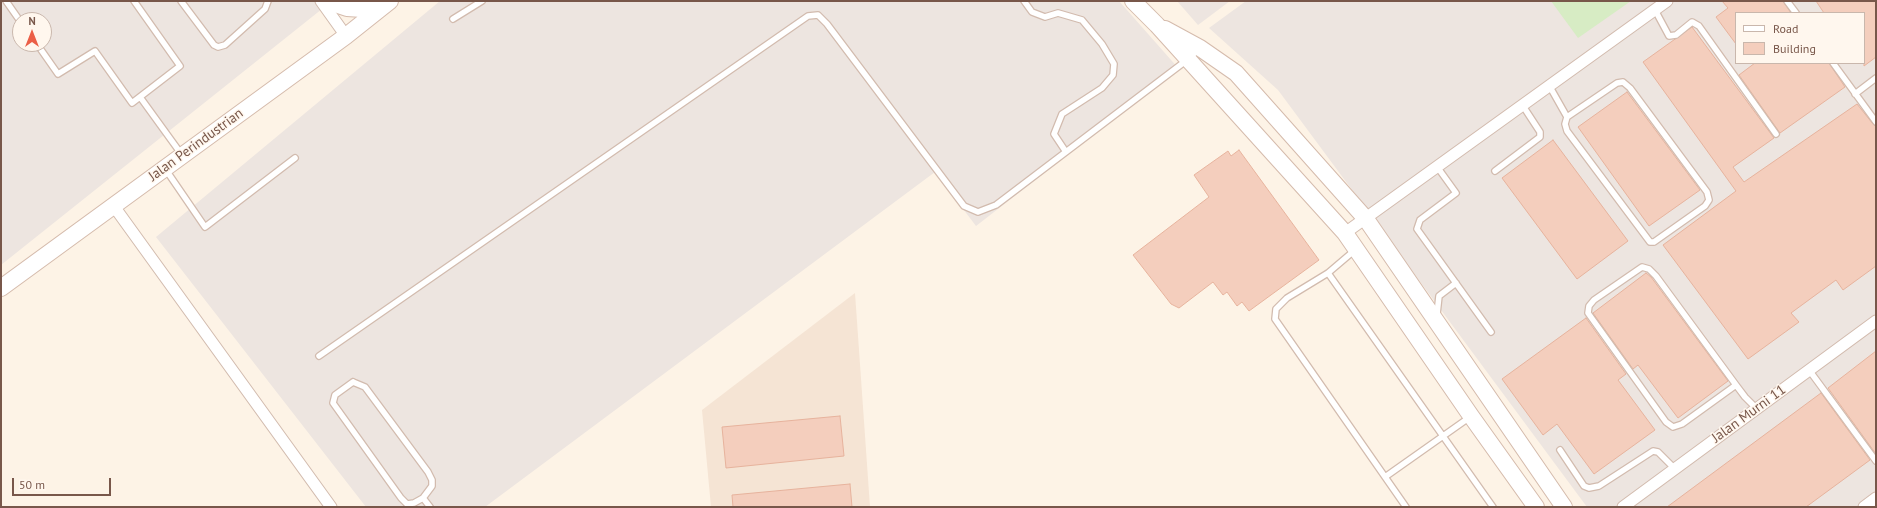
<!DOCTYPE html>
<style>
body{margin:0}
#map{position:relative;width:1877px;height:508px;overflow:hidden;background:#fdf3e6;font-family:"PT Sans",sans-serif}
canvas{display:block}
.frame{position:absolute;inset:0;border:2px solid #78574a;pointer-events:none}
.legend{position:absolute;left:1735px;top:12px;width:130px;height:52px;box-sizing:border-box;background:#fff7ee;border:1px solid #c9b7ac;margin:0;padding:5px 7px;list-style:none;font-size:12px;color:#78574a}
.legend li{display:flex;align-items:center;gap:8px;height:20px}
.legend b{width:20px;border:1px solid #c9b7ac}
.north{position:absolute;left:12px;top:12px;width:40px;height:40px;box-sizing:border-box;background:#fff7ee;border:1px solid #c9b7ac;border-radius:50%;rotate:0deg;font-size:11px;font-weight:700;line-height:16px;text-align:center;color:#78574a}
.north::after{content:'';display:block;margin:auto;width:14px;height:18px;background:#eb5f47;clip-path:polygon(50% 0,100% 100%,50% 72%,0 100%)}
.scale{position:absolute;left:12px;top:478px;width:99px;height:18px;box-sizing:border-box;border:2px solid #78574a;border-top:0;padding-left:5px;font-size:12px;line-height:14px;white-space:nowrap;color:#78574a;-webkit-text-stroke:3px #fff7ee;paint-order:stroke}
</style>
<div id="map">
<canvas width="1877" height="508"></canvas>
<div class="frame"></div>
<ul class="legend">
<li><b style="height:5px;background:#fff"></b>Road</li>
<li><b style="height:11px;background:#f4cebd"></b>Building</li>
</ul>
<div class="north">N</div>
<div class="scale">50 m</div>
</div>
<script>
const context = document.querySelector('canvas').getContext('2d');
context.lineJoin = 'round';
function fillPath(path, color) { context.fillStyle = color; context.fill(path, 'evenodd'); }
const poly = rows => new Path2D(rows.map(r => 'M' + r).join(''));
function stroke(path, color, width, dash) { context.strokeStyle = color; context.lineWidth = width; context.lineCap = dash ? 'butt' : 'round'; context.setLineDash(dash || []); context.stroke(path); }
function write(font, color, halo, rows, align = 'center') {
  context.font = font + ' "PT Sans",sans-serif'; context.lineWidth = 3; context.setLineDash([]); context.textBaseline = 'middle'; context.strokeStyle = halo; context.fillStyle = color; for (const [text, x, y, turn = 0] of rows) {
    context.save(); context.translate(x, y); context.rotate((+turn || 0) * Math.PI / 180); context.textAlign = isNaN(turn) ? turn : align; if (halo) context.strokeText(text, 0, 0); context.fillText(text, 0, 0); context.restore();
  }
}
fillPath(poly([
 [855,293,870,507,711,507,702,410]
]), '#f5e4d4');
fillPath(poly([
 [1,1,332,1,1,265],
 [20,20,44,20,44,44,20,44],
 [440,1,1119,1,1179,69,976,226,935,172,485,507,366,507,156,237],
 [1177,1,1230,1,1198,25],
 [1246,1,1876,1,1876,507,1587,507,1278,90,1209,28],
 [1736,13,1864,13,1864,63,1736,63]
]), '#ede5e0');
fillPath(poly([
 [1551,1,1631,1,1578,38]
]), '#d7ecc4');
const building = poly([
 [1722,1,1783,1,1791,13,1736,13,1736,44,1716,17,1728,8,1722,1],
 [1816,1,1876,1,1876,57,1864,66,1864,13,1824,13,1816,1],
 [1692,27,1774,138,1733,167,1744,182,1857,104,1873,124,1876,126,1876,266,1843,290,1836,280,1791,313,1799,322,1748,359,1663,245,1736,191,1643,62,1692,27],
 [1755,63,1829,63,1845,87,1780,133,1739,75,1755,63],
 [1627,92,1700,190,1649,226,1578,127,1627,92],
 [1553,140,1628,241,1577,279,1502,178,1553,140],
 [1239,150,1319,260,1249,311,1242,302,1237,306,1227,292,1223,295,1213,282,1179,308,1171,304,1133,255,1209,197,1194,175,1228,151,1231,156,1239,150],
 [1646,273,1651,277,1728,381,1678,418,1638,365,1633,369,1593,313,1646,273],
 [1586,318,1626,374,1618,380,1655,430,1594,474,1557,424,1543,435,1502,379,1586,318],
 [1876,351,1876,454,1828,388,1876,351],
 [1821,393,1870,460,1806,507,1667,507,1821,393],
 [840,416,844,456,726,468,722,427,840,416],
 [850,484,852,507,733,507,732,495,850,484]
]);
fillPath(building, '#f4cebd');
stroke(building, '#e7b39d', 1);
const lane = poly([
 [6,1,20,21],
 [181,1,214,45,218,47,225,45,265,9,268,1],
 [1024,1,1032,12,1045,17,1058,13,1082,20,1102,44,1114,64,1113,75,1102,88,1062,114,1054,134,1066,152],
 [1787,1,1796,13],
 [1655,10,1669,36,1676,35,1692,22,1699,26,1776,134],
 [453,19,482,1],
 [37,44,58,74,95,51,132,103,180,66,134,1],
 [1833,63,1876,122],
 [1550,87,1567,117,1565,124,1567,131,1650,242,1654,242,1705,206,1709,200,1707,192,1630,88,1623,82,1617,83,1567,117],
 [1855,94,1876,78],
 [140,97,182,155],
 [1438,168,1456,193,1420,220,1417,229,1491,332],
 [166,170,205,227,295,158],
 [1495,171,1540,137,1540,132,1523,106],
 [1355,250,1328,273,1287,298,1276,309,1275,319,1406,507],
 [1328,273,1493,507],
 [1437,314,1439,296,1456,283],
 [319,356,808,16,818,15,827,24,964,206,978,212,996,205,1187,60,1199,49],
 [1809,370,1876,461],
 [353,382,365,387,428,472,432,480,432,486,423,498,414,503,407,504,401,498,333,403,335,395,353,382],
 [1736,385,1682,424,1673,427,1666,422,1588,313,1589,306,1594,300,1642,267,1649,269,1656,276,1736,385,1745,397,1757,409],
 [1560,450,1584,486,1589,488,1599,486,1653,451,1658,452,1675,469],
 [1385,477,1470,417],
 [423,498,430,507]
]);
const street = poly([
 [321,1,346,36],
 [113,205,331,507],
 [1345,233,1667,1],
 [1623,507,1876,321],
 [1864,507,1876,498]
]);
const secondary = poly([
 [326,1,347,8,378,10],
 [1133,1,1157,25,1345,233,1471,416,1536,507],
 [1165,29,1200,48,1236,73,1366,219,1564,507],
 [1,288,346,36,390,1]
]);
stroke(lane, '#d2bbae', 8);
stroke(street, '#d2bbae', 13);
stroke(secondary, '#d5bbac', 18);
stroke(lane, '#fff', 5.5);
stroke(street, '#fff', 11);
stroke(secondary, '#fff', 16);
write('14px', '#78574a', '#fff7ee', [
 ["Jalan Perindustrian",196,145,-36],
 ["Jalan Murni 11",1749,414,-36]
]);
</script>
